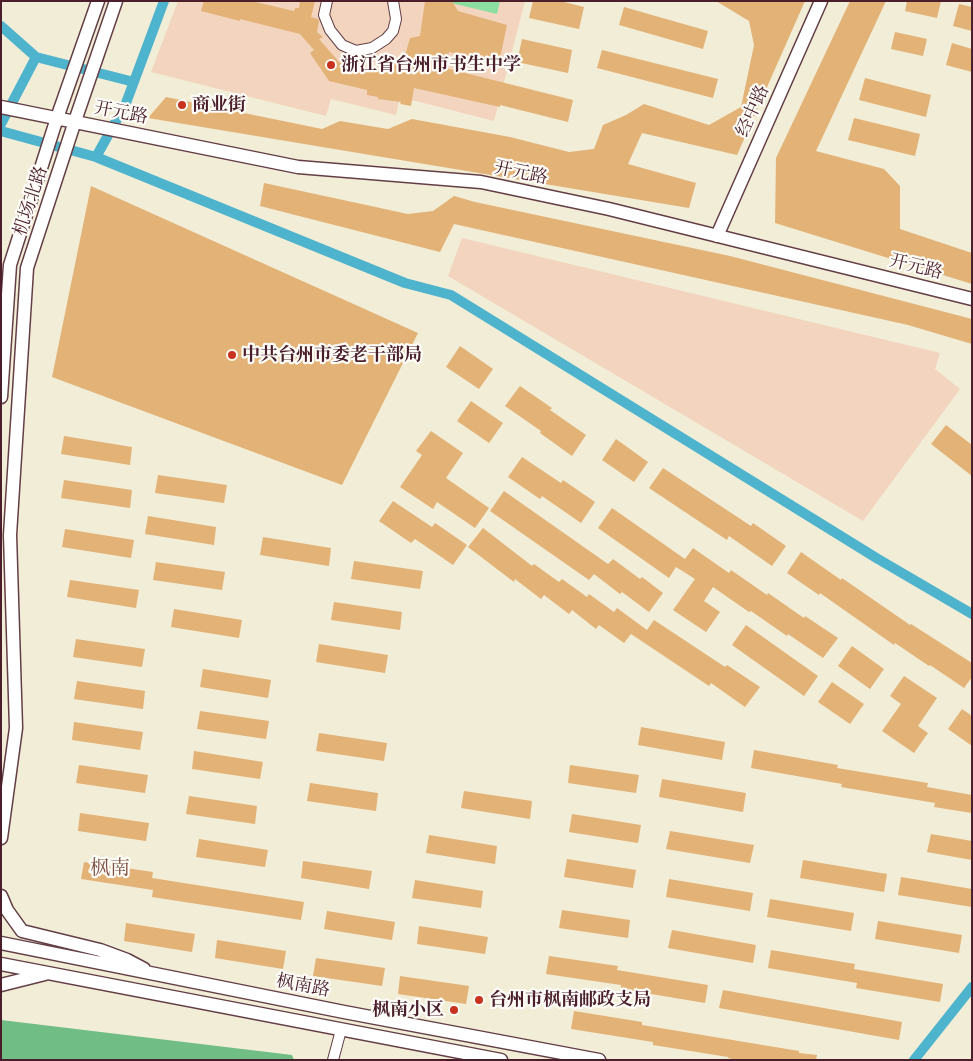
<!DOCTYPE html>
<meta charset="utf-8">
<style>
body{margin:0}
#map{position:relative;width:973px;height:1061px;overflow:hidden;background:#f1edd6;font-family:"EB Garamond",serif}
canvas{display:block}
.frame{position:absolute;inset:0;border:2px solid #4a1f2b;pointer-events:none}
</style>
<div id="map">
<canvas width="973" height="1061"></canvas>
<div class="frame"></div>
</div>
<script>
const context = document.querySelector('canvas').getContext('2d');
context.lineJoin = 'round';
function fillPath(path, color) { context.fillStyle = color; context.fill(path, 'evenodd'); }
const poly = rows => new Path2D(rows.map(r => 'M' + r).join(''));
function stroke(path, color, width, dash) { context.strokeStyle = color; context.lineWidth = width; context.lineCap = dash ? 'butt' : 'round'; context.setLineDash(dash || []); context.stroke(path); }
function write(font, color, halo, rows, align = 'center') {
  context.font = font + ' "EB Garamond","Noto Serif SC",serif'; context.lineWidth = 4.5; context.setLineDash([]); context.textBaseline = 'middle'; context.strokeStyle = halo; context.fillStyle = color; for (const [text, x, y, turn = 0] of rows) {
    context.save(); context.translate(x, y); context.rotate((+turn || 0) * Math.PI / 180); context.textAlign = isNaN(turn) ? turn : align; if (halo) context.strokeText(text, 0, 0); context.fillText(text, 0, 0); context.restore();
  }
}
fillPath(poly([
 [178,1,525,1,494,121,400,97,396,115,331,99,326,116,151,72],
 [462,238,940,353,935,369,960,389,863,521,448,276]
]), '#f3d4be');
fillPath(poly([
 [443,1,500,1,497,14]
]), '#8bde9f');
fillPath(poly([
 [1,1020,292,1055,294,1060,1,1060]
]), '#70bd86');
stroke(poly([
 [1,26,36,57,134,82],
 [1,124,36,57],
 [1,131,96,157,126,103,164,1],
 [96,157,405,283,451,295,878,559,972,614],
 [914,1060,972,987]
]), '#4eb3cd', 10);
fillPath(poly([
 [204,1,251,1,294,11,295,8,299,8,300,1,315,1,311,17,318,19,319,21,317,32,323,37,319,39,339,62,378,70,392,60,404,59,410,38,420,36,425,1,452,1,458,11,507,25,499,63,449,52,445,68,573,100,568,122,500,105,500,107,414,88,411,106,400,104,401,102,378,99,378,97,367,95,367,90,329,81,310,53,314,50,300,34,240,19,240,21,201,11],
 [533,1,560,1,584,7,579,29,529,18],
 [716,1,805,1,737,155,642,133,628,164,696,183,689,208,148,118,166,97,322,129,340,121,388,129,412,119,510,137,569,152,594,149,603,125,626,115,644,104,709,125,741,107,754,45,749,21],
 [850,1,886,1,816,151,884,169,900,186,900,229,972,253,972,284,775,223,776,158],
 [907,1,941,1,937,18,905,11],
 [959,4,972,7,972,31,953,26],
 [624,7,708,31,703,49,619,25],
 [895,32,927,39,923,56,891,49],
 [522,39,572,50,568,73,517,62],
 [952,43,972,49,972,72,946,65],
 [602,50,718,79,713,98,597,68],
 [865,78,931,95,926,117,859,100],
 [854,118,920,134,915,156,848,140],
 [264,183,408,214,433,211,454,196,475,202,730,256,972,319,972,344,908,325,454,224,440,252,260,206],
 [91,186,418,333,342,485,52,377],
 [460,346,493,369,479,389,446,367],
 [520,386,552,408,550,410,586,435,572,456,540,433,541,431,505,406],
 [471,401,503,423,489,443,457,421],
 [946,425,972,445,972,476,931,444],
 [431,431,463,453,446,478,489,508,475,528,437,502,433,509,400,487,422,455,416,451],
 [64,436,132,447,130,465,61,454],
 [616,439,648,462,634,482,602,460],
 [522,457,561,483,563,480,595,502,581,523,542,496,540,499,508,477],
 [663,468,751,526,753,523,786,546,772,566,729,536,727,540,649,488],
 [158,475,227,485,224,503,155,493],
 [64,480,132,490,130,508,61,498],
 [504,491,608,564,613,559,640,579,642,577,663,593,649,612,622,592,620,594,594,574,589,580,490,511],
 [393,501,432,527,435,523,467,545,453,565,415,539,411,543,379,521],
 [612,508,685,559,693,548,729,573,731,570,767,595,768,593,804,618,805,616,838,638,823,658,788,634,787,636,751,611,749,612,713,587,704,601,720,612,706,632,673,610,695,579,676,567,669,578,598,528],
 [148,516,216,527,214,545,145,534],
 [483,528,532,566,534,564,559,582,562,579,587,597,589,594,614,612,617,608,647,630,654,620,725,667,727,665,760,687,745,707,711,683,709,686,631,634,624,643,599,625,596,629,572,610,569,614,544,595,541,599,515,579,514,582,468,547],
 [65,529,134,540,131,558,62,547],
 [263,537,331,548,329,566,260,555],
 [801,552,841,580,842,578,910,625,911,624,972,663,972,677,964,688,930,665,929,666,895,643,894,645,820,593,819,595,787,573],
 [354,561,423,571,420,589,351,579],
 [156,562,225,572,222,590,153,580],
 [70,580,139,590,136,608,67,597],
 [334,602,402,612,400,630,331,620],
 [174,609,242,620,239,638,171,627],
 [746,625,818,676,804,696,732,645],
 [76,639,145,649,142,667,73,657],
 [319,644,388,655,385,673,316,662],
 [852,646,884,669,870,689,838,666],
 [203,669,271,680,268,698,200,687],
 [904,676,937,698,918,726,928,733,914,753,882,731,901,704,890,696],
 [77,681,145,691,143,709,74,699],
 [832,682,864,704,850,724,818,702],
 [962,709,972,716,972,746,948,729],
 [200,711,269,721,266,739,197,729],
 [74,722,143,732,140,750,72,740],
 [641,727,725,742,722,760,638,745],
 [319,733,387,743,384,761,316,751],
 [754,750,838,765,837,768,928,783,927,787,972,795,972,813,934,807,935,803,841,787,842,784,751,768],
 [194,751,263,762,260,779,192,769],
 [79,765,148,775,145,793,76,783],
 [570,765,639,775,636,793,568,783],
 [662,779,746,793,743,812,659,797],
 [310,783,378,793,376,811,307,801],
 [464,791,532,801,530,819,461,808],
 [189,796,257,806,255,824,186,814],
 [80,813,149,823,146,841,78,831],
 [572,814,641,825,638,843,569,832],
 [670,831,754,845,750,863,666,849],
 [931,834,972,841,972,860,927,852],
 [429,835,497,846,495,864,426,853],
 [199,839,268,850,265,867,196,857],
 [567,859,636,870,633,888,564,877],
 [803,860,887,874,884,892,800,878],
 [303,861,372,871,369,889,301,878],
 [84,862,153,872,152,878,304,902,301,920,152,897,153,890,81,879],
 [901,877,972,889,972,907,898,895],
 [669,879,753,893,750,911,666,897],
 [415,880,483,891,481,908,412,898],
 [770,899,854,913,851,931,767,917],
 [562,910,630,920,628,938,559,928],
 [327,911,395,922,392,940,324,929],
 [878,921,962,935,959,953,875,939],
 [126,923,195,934,192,952,124,941],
 [419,926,488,937,485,954,417,944],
 [672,930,756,945,753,963,668,948],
 [217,940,286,951,283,969,215,958],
 [771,950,855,964,854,969,943,984,940,1002,856,988,857,983,768,968],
 [549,956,618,966,617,970,708,985,705,1003,621,989,621,985,546,974],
 [316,958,385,968,382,986,313,976],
 [400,976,469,986,466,1004,398,994],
 [723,990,902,1022,899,1040,719,1008],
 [574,1011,642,1022,642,1025,799,1051,799,1053,817,1055,816,1060,737,1060,728,1058,728,1057,653,1045,653,1042,571,1029]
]), '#e3b277');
const minor = poly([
 [327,1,324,15,330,30,342,45,356,51,372,48,386,39,393,31,396,19,393,1],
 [333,1060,341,1030]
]);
const major = poly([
 [1,107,298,167,481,182,609,209,972,299],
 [717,236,821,1],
 [1,397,10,265,57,118,98,1],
 [1,838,16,728,10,535,27,268,75,121,116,1],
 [1,896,7,910,22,931,100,950,127,960,144,969],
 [1,943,344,1012,599,1060],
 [1,964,501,1060],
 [1,985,45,974]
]);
stroke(minor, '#633e45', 12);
stroke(major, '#633e45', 15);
stroke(minor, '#fff', 10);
stroke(major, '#fff', 12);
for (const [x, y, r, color] of [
 [331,65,5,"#c8321e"],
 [182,105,5,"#c8321e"],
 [232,355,5,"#c8321e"],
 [479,1000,5,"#c8321e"],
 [454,1010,5,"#c8321e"]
]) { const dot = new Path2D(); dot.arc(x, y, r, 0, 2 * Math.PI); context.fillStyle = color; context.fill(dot); stroke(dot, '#fdfcf7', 2); }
write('bold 18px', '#4a1f2b', '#fdfcf7', [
 ["浙江省台州市书生中学",341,65],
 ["商业街",192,105],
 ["中共台州市委老干部局",242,355],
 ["台州市枫南邮政支局",489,1000],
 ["枫南小区",444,1010,"right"]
], 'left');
write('18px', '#4a1f2b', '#fdfcf7', [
 ["经中路",753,111,-66],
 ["开元路",121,113,11],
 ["开元路",521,173,12],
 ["机场北路",31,201,-72],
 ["开元路",916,267,14],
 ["枫南路",303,986,11]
]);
write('20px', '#805246', '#fdfcf7', [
 ["枫南",110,869]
]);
</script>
